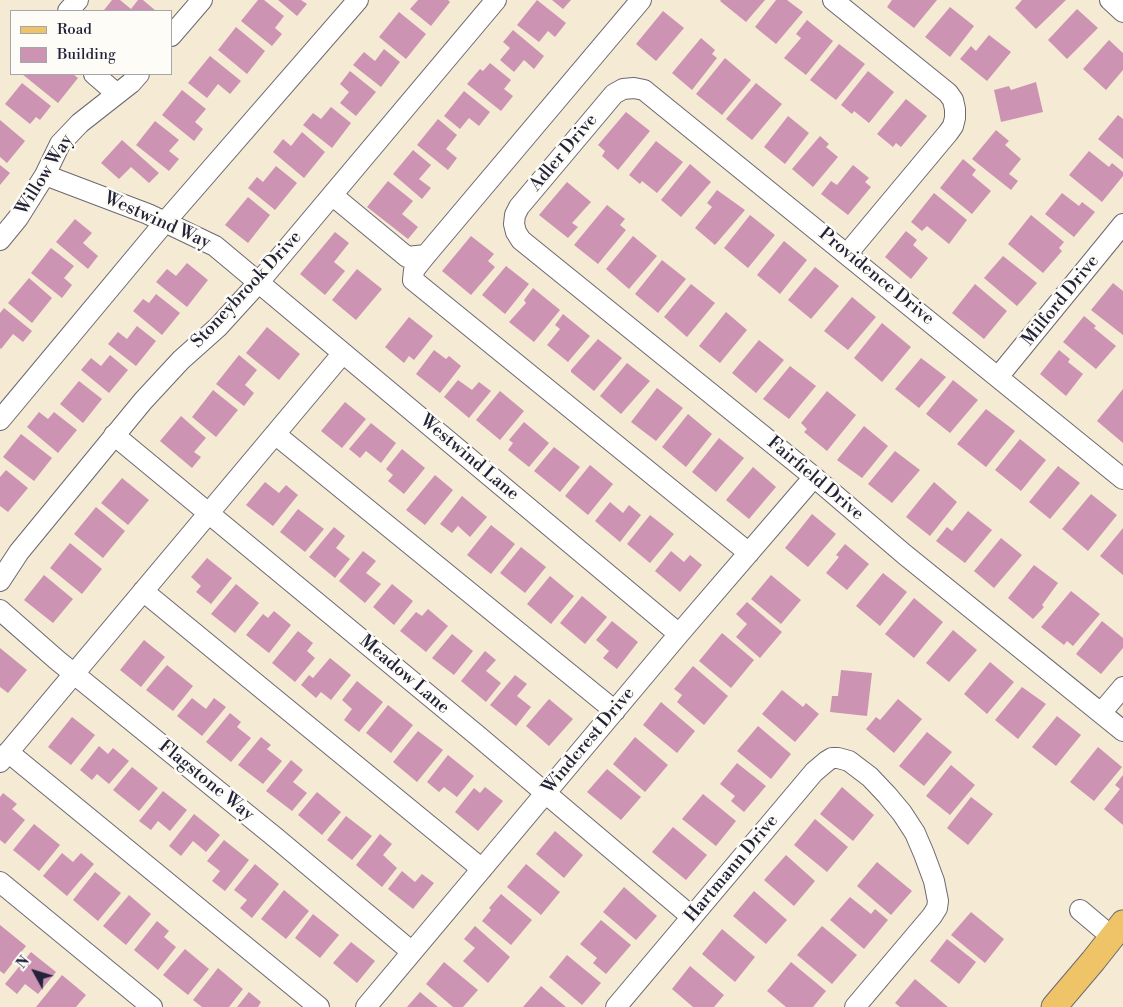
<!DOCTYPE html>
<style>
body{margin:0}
#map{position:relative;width:1123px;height:1007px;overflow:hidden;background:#f5ead4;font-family:"Libre Bodoni",serif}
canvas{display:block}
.legend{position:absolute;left:10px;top:10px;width:162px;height:65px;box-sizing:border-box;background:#fdfcf7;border:1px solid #a5a5ac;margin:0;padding:6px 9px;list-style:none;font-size:15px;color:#22223b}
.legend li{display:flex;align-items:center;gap:10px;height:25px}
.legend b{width:25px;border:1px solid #a5a5ac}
.north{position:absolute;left:10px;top:947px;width:50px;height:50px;-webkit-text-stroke:4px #fdfcf7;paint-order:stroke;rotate:309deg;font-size:14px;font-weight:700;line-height:20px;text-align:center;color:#22223b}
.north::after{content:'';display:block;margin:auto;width:18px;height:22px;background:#22223b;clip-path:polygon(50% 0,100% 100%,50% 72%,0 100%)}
</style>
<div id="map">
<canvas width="1123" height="1007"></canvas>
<ul class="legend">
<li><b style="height:6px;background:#efc469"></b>Road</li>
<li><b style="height:14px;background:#cd93b2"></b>Building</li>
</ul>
<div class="north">N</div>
</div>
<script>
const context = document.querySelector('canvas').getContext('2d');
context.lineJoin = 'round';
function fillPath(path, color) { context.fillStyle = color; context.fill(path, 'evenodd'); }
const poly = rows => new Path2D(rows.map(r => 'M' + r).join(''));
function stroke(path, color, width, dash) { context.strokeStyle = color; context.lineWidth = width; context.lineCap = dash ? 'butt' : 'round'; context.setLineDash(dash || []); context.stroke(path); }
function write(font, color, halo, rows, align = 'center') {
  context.font = font + ' "Libre Bodoni",serif'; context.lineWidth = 5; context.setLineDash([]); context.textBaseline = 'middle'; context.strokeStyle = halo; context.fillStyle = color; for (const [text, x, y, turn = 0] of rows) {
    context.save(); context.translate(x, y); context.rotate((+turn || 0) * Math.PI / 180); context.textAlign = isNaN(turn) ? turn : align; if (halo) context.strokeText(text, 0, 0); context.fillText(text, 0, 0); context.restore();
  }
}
fillPath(poly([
 [112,0,120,0,131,9,138,0,143,0,156,11,105,11,104,10],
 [258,0,264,0,284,16,275,28,282,34,272,46,241,21],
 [278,0,301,0,307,4,297,16],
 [418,0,448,0,450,2,431,26,410,9],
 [537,0,566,23,555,37,548,31,539,42,517,25],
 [552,0,571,0,563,9],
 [721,0,765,0,746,22,720,1],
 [776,0,787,0,803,12,776,44,755,27],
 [892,0,937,0,914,28,887,7],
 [1022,0,1066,0,1036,29,1015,8],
 [950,7,974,26,950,57,925,37],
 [1077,9,1098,28,1067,59,1048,40],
 [663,11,684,28,656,61,636,44],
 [399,12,426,34,406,59,379,37],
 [807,20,833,41,806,75,784,58,801,38,796,34],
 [236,27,265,51,247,74,218,50],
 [513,30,544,56,534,69,524,60,514,72,500,60,510,48,503,42],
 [989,35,1011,52,987,81,960,59,971,46,976,51],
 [701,38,715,50,712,54,717,58,692,90,672,73],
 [1109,40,1123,53,1123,70,1106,90,1083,69],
 [839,44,865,64,836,100,810,80],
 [384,49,400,62,381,87,353,65,364,52,375,61],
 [210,56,241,81,230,94,218,84,207,98,188,83],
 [725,58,751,80,722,115,696,94],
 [490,63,511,80,504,89,513,96,501,111,467,84,480,69,483,71],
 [350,71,376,92,356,116,340,103,349,92,340,84],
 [868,71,894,92,869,123,854,111,852,114,841,105],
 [22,74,73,74,78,78,58,103],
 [1036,82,1043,112,1001,122,994,90,1009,86,1011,90],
 [22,83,51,106,40,120,36,117,30,124,5,104],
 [756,83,782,104,752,140,726,119],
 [182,90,206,109,195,122,203,129,194,141,162,115],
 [464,91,490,112,479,126,469,118,460,129,444,116],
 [906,99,927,116,901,147,896,143,893,147,877,134],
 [331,107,351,123,332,148,303,125,313,113,321,119],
 [626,112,650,131,618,170,602,156,605,151,598,145],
 [1118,115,1123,119,1123,159,1098,139],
 [788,116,809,133,785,164,764,147],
 [438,119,457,135,446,149,457,158,448,170,417,145],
 [0,120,25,141,7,163,0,157],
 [155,121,179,140,169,151,179,159,169,171,136,145],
 [996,130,1009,141,1005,145,1021,159,1009,174,1018,181,1011,190,972,159],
 [302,132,325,152,304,178,273,152,283,139,291,146],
 [820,136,829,144,826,147,838,157,813,187,792,169],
 [122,140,159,173,149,183,131,167,119,179,101,163],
 [656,141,683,162,657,193,642,181,640,184,629,175],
 [413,150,431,165,419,179,431,188,422,199,393,174],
 [1089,151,1109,167,1112,163,1123,172,1123,176,1102,202,1069,175],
 [963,159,976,170,972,175,991,191,972,214,940,188],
 [690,164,711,182,681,217,661,200],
 [0,165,10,173,0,185],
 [853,165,869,178,865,182,871,187,848,215,821,194,831,181,837,185],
 [276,166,297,183,275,210,248,188,257,177,263,182],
 [388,181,413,201,402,214,418,227,408,239,367,207],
 [567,182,591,202,572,223,578,227,568,238,539,215],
 [717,190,745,210,715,245,695,228,712,207,707,203],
 [934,193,967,220,949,244,927,226,922,231,911,222],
 [1062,193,1079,206,1082,202,1095,212,1074,237,1045,214],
 [248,197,270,215,248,243,225,225],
 [607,205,625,219,620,225,626,230,598,264,574,245],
 [750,215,775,235,748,268,724,248],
 [1031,215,1064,242,1059,248,1062,251,1043,273,1008,244],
 [75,219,92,233,83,243,98,256,88,269,56,242],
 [906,231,917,240,913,245,928,258,911,279,885,257],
 [335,232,349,243,334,262,345,271,325,295,300,274],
 [471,236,494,254,488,261,495,267,471,295,442,271],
 [633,236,657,256,629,289,606,269],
 [784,241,807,260,780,294,757,275],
 [51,248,74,266,64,278,72,285,62,298,31,273],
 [1003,256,1037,283,1017,306,984,278],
 [662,260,686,279,658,313,635,294],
 [187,263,208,280,187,307,156,282,167,269,176,276],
 [506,266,529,284,505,314,482,295],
 [815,267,839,286,811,319,788,300],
 [357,269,382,289,356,320,332,300],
 [29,278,52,298,32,323,8,303],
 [1113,283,1123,291,1123,335,1091,310],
 [691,284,715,303,687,337,664,317],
 [975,284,1007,311,984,339,952,313],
 [533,288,560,310,534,342,509,322,526,303,524,300],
 [156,294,180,313,162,335,133,311,143,299,149,303],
 [852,297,876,317,848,350,824,331],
 [4,308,32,331,23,342,13,334,1,349,0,348,0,313],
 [726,312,747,330,720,363,699,346],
 [563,314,590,336,568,362,547,345,560,329,555,325],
 [1084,316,1096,326,1094,328,1116,346,1096,369,1063,342],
 [409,317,433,336,414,360,409,356,404,363,385,347],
 [882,323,911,347,882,382,854,358],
 [137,326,156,341,136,366,108,344,118,332,127,339],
 [267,327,300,354,279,380,246,353],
 [598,339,622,358,594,391,571,372,571,370],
 [759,340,784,360,756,393,732,373],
 [434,350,446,359,449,356,461,366,440,393,416,374],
 [1059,350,1070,359,1068,362,1083,374,1066,396,1040,374],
 [110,355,128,370,109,393,81,370,91,358,101,366],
 [239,355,257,370,245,385,254,393,244,406,216,384],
 [921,358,946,377,919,408,895,389],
 [627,363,650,381,621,414,600,396],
 [790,366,816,386,789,419,763,399],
 [458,380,472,390,479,382,491,391,469,418,444,397],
 [953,380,978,400,950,433,926,414],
 [79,381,102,399,83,423,60,404],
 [657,388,683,408,656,441,631,422],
 [1123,389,1123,443,1097,421],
 [213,390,238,410,216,437,192,417],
 [500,391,524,411,500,440,476,420],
 [827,391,856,415,827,451,804,432,807,429,801,423],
 [345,402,366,419,342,448,321,431],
 [986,409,1015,431,986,467,957,444],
 [39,412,48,419,54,412,77,430,58,453,27,427],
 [688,414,712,434,686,467,662,447],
 [181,416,206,438,194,452,201,457,192,468,160,441],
 [524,422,549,443,529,467,508,450,513,443,509,440],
 [371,423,396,443,381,463,366,451,360,458,349,449],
 [864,426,888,446,862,478,837,460],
 [21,434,52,458,34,481,3,457],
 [719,438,744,458,716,492,692,472],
 [1020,439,1046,460,1021,491,995,470],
 [554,447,580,467,560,492,534,471],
 [402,449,425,468,404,494,388,481,393,475,386,469],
 [895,451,920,470,892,503,868,484],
 [590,465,613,484,588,515,565,496],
 [1058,466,1080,483,1050,519,1029,502],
 [753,467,776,487,749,519,726,500],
 [6,470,28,488,8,512,0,506,0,477],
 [435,475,453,490,425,525,406,510],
 [122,478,149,500,128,525,101,503],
 [265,482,279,493,286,485,298,495,273,526,246,505],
 [934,482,957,502,930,536,906,517],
 [1091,494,1117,515,1088,551,1062,529],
 [462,496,487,517,470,537,458,526,452,533,440,524],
 [610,502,623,513,629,505,641,515,620,542,595,521],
 [96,507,125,531,103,558,74,534],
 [298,509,324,529,305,552,280,532],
 [968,511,992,530,965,563,936,541,947,527,952,531],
 [812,514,836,534,808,567,785,548],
 [650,515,674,534,650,563,627,544],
 [491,525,515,544,491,574,467,555],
 [334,527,345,536,336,548,350,559,335,578,309,557],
 [1123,528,1123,575,1100,556],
 [1001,538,1022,555,994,588,974,571],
 [70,543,102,569,82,594,50,568],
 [845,544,869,564,847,590,826,573,839,557,836,555],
 [521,547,546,567,525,593,500,573],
 [363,551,376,561,366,573,381,584,365,603,339,581],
 [671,551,684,562,690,555,702,565,680,592,655,571],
 [207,558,232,578,211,604,196,592,201,586,191,577],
 [1034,565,1058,583,1042,605,1044,607,1033,619,1008,598],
 [883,573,907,592,880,626,856,606],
 [44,575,73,599,53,623,24,600],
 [771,575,801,600,781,624,751,599],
 [550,576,574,596,551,624,527,604],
 [236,584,259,603,235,633,211,614],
 [392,584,413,601,394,625,373,607],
 [1071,591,1100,614,1073,646,1067,641,1064,645,1041,627],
 [582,596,607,617,585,644,560,623],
 [914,598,943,622,914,658,885,634],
 [747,602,782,632,760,658,736,637,747,624,736,614],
 [428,609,448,626,426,652,400,631,416,612,422,616],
 [274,611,291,625,269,653,246,635,263,614,268,618],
 [612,621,638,642,617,669,603,658,609,651,596,640],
 [1102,621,1123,638,1123,648,1101,674,1076,654],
 [953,630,977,650,949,682,926,663],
 [298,631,313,643,307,651,315,658,295,682,272,663],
 [722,633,754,660,731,688,699,661],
 [452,634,473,651,454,675,432,658],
 [144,640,165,657,141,687,120,670],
 [0,648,27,670,8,693,0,687],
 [485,651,496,660,486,671,501,683,486,702,461,681],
 [330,658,351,675,331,700,321,692,316,698,301,685,309,675,313,678],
 [990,662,1014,682,987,714,964,694],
 [167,665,193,686,173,711,146,690],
 [693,666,728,696,704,725,677,702,682,695,674,689],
 [841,670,872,673,867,716,830,712,832,696,838,696],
 [515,675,527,684,517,696,531,707,516,726,490,705],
 [357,681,383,702,359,732,344,720,352,709,342,700],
 [1022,687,1046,704,1018,739,995,720],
 [782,690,803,707,806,703,819,714,795,742,762,714],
 [192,698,206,709,214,698,226,707,202,736,177,716],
 [549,699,573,719,549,746,526,726],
 [898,699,922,719,894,753,866,729,876,717,880,720],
 [661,702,695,731,677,753,643,725],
 [388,705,413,725,391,753,366,733],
 [230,713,241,722,237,727,251,738,231,762,206,742],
 [1057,716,1081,735,1056,766,1032,747],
 [72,717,95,735,71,765,48,747],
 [758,726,791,754,771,779,737,751],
 [418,731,443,750,417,782,393,762],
 [927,732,952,752,924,786,899,766],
 [261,737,271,745,267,749,282,761,263,784,238,765],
 [635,737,668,765,645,792,613,764],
 [99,746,108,754,113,748,129,761,109,784,97,774,92,780,80,770],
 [1098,747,1122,767,1094,801,1070,782],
 [448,755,474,776,457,797,444,787,439,792,427,782],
 [291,760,303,770,293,782,307,793,292,811,266,791],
 [737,763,766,786,744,812,731,801,735,796,720,784],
 [951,765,975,785,950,815,926,796],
 [132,767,158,788,139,811,113,790],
 [607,769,641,797,621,820,587,792],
 [1123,775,1123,825,1104,809,1120,789,1115,785],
 [485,787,503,801,478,831,455,812,474,788,480,793],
 [842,787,874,815,853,841,820,814],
 [163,791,187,810,170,831,158,821,151,830,139,821],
 [317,792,341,812,322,835,298,815],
 [3,793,17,804,12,809,25,820,5,844,0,840,0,797],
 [703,794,736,821,716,846,682,819],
 [971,797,993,814,968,845,947,828],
 [194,814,220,835,206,852,193,841,181,856,169,846],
 [346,816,372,836,352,860,327,840],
 [815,819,848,847,827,872,794,845],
 [34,824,60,845,39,871,13,850],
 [673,827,707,855,686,880,652,852],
 [555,831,583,855,564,878,536,854],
 [380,834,392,844,383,855,397,868,382,887,356,865],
 [224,840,249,860,225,891,212,881,220,871,207,861],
 [62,853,73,862,81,853,94,864,67,896,43,876],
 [786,855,815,881,794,906,764,880],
 [877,862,912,891,891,915,857,886],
 [255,864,279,884,252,918,240,908,247,900,234,890],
 [526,864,560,892,541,915,507,887],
 [402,871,415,882,422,874,434,883,413,909,388,889],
 [95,872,121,893,98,921,73,900],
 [624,887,657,916,636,940,603,912],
 [284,890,309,911,286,939,261,919],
 [754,891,787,920,766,944,733,916],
 [501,894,532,920,511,945,482,921,491,910,489,908],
 [129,895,151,914,126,945,103,926],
 [850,897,871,914,875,909,888,920,864,949,830,920],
 [971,912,1004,939,985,963,951,935],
 [313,914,339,935,320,958,295,938],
 [601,920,631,945,606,974,593,963,597,958,580,944],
 [157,921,169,931,164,937,176,947,158,970,134,950],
 [0,925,26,946,4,974,0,971],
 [475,926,510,957,488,983,463,961,475,948,464,939],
 [822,926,857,955,832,984,797,955],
 [722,929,755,957,735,982,702,954],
 [947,939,976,962,959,984,930,961],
 [351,942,375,961,357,983,333,963],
 [185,949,209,969,188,995,163,975],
 [31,952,56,972,38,994,25,984,17,994,5,984],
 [567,955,601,983,582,1005,549,977],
 [444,962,478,990,463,1007,453,1007,426,984],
 [791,962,826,991,813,1007,786,1007,767,991],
 [690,966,724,995,714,1007,693,1007,672,989],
 [218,968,243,989,229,1007,202,1007,193,1000],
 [62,975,86,995,76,1007,36,1007],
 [915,979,948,1007,900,1007,895,1003],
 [541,986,566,1007,523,1007],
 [249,992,261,1002,258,1007,237,1007],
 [420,992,438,1007,407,1007]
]), '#cd93b2');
const minor = poly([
 [641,0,426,255,414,270,413,280,749,553],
 [833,0,948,93,953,100,955,109,955,118,953,126,948,133,847,254],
 [1110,0,1123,12],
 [68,11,78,0],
 [171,36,202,0],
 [94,74,117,94],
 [45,175,148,214,215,246,679,634],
 [332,195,407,257,426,255],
 [0,240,18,218,45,175,60,144,80,123,131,83,139,74],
 [998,377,1123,224],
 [0,420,165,222,358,0],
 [275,434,615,711],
 [114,435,478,736,692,917],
 [1123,479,644,90,634,88,623,89,614,94,519,207,515,215,514,224,516,232,521,240,814,477,904,554,1123,731],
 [0,581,19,552,143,401,181,360,218,327,259,282,496,0],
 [143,591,482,869],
 [0,610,57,660,276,838,412,952],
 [1101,713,1123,687],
 [8,752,319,1007],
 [0,762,343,353],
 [0,882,152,1007],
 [1080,910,1112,937],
 [366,1007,679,634,814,477],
 [616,1007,814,772,827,761,832,758,838,758,849,761,870,777,887,795,902,813,915,833,924,854,934,881,938,901,937,908,932,916,855,1007]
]);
const major = poly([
 [1054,1007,1093,961,1123,923]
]);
stroke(minor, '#6c6871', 22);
stroke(major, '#6c6871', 27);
stroke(minor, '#fff', 20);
stroke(major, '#efc469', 25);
write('18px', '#22223b', '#fdfcf7', [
 ["Adler Drive",564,153,-50],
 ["Willow Way",45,175,-58],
 ["Westwind Way",157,221,24],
 ["Providence Drive",876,277,39],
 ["Stoneybrook Drive",247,290,-47],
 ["Milford Drive",1061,301,-51],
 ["Westwind Lane",469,458,40],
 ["Fairfield Drive",815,479,40],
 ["Meadow Lane",404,675,40],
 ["Windcrest Drive",589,741,-50],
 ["Flagstone Way",206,781,39],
 ["Hartmann Drive",732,869,-50]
]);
</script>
